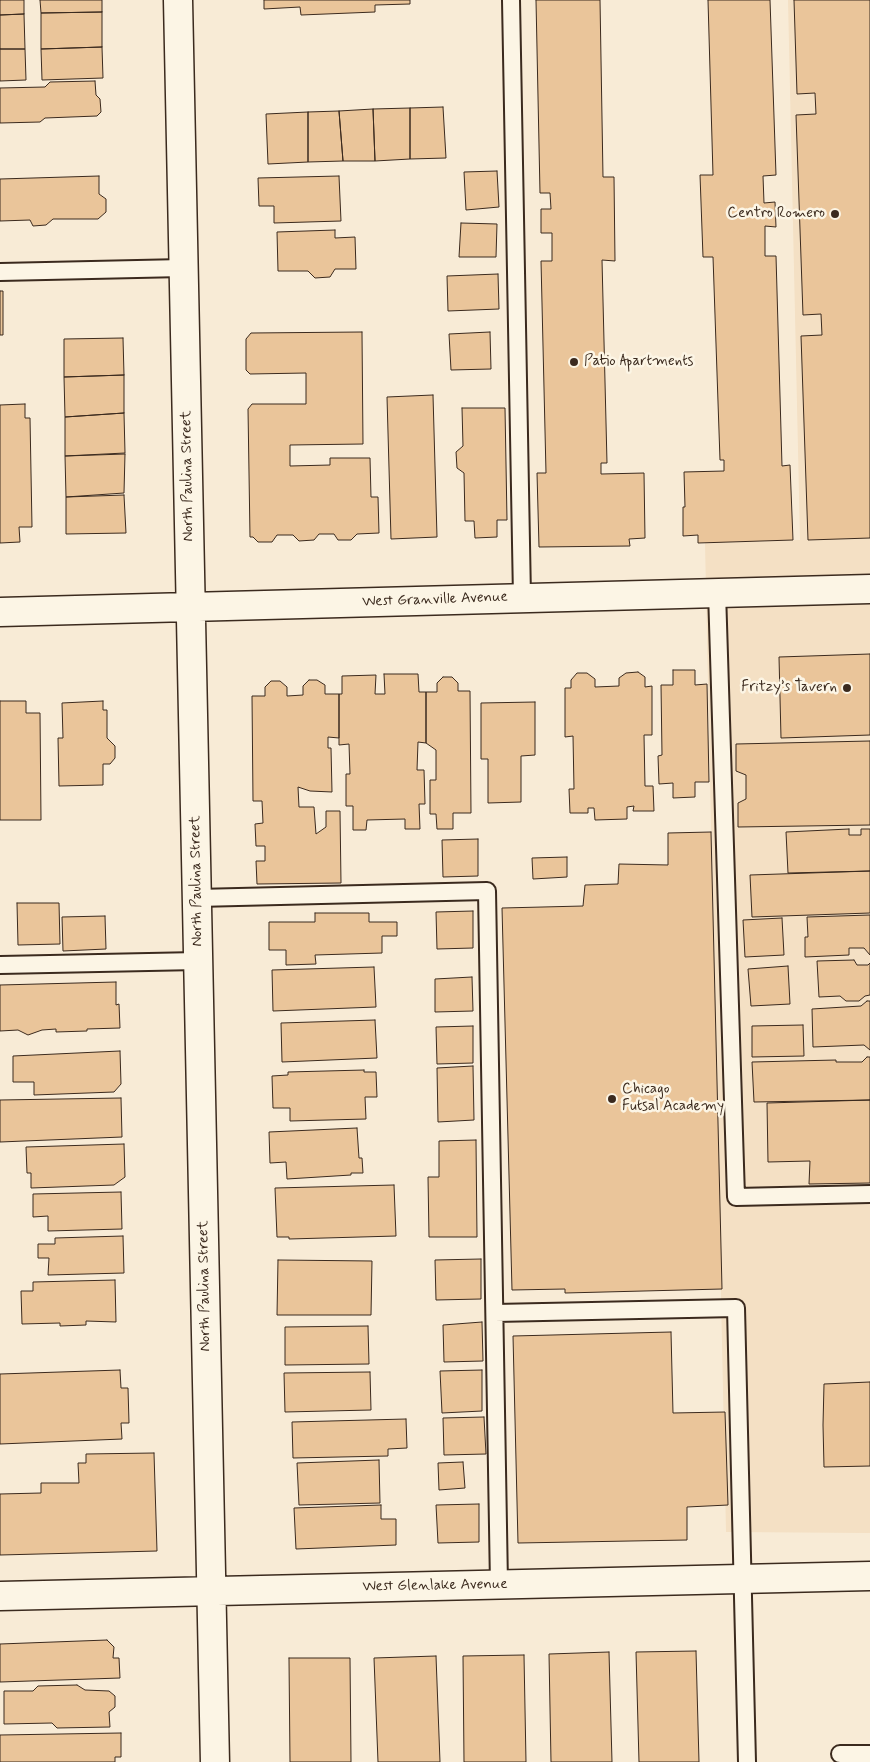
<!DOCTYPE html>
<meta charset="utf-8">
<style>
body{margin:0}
canvas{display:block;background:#f8ebd6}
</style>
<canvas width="870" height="1762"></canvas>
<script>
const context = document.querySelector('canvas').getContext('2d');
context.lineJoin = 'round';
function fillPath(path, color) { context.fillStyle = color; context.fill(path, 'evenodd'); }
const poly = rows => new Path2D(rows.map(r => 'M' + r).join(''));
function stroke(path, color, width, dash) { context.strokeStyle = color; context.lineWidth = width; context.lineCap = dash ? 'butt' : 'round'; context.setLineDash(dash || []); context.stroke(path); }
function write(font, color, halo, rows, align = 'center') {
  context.font = font + ' Mynerve,sans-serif'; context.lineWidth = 5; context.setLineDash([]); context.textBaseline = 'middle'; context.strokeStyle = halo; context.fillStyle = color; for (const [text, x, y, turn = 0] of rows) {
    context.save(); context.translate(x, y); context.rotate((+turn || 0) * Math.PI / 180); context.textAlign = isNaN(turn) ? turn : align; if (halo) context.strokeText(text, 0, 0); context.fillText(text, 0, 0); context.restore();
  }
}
fillPath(poly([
 [788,0,870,0,870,1533,726,1532,705,543,800,540]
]), '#f4e0c4');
const building = poly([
 [0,0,24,0,24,14,0,15,0,0],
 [40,0,102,0,102,12,41,13,40,0],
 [264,0,410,0,410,4,375,5,375,12,301,15,300,7,264,9,264,0],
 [536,0,600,0,603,177,614,177,615,261,602,260,607,463,601,463,601,474,644,473,645,538,629,539,630,546,539,547,537,473,546,473,541,261,552,261,552,233,541,233,541,209,551,209,550,193,540,193,536,0],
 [708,0,770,0,776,175,763,176,764,203,775,202,776,227,765,226,765,256,776,256,782,466,790,465,793,540,698,543,698,535,683,536,683,507,685,507,684,472,724,471,724,460,720,460,713,257,703,257,700,175,713,175,708,0],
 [794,0,870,0,870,538,808,540,801,336,822,335,821,314,803,315,796,115,816,114,815,93,797,94,794,0],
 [102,12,102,47,41,49,41,13,102,12],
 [24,14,25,49,0,49,0,15,24,14],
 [102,47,103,78,42,80,41,49,102,47],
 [0,49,25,49,26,80,0,81,0,49],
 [95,81,96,95,100,99,101,112,97,116,45,118,40,122,0,123,0,88,45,87,50,82,95,81],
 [443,107,446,158,410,159,410,108,443,107],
 [410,108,410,159,375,161,373,109,410,108],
 [373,109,375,161,343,161,339,111,373,109],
 [339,111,343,161,308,162,308,112,339,111],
 [308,112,308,162,268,164,266,114,308,112],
 [497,171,499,207,466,210,464,172,497,171],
 [99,176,99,194,106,199,106,212,98,219,53,219,46,225,33,226,30,220,0,221,0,179,99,176],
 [339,176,341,221,274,223,274,206,259,206,258,178,339,176],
 [461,223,497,224,496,257,459,257,461,223],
 [335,230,335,238,355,237,356,269,335,269,330,277,315,278,308,271,278,271,277,232,335,230],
 [498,274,499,309,448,311,447,276,498,274],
 [0,291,3,291,3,335,0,335,0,291],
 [362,332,363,444,290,445,290,466,330,465,330,458,370,458,371,497,378,497,379,533,357,534,351,540,338,540,334,534,319,534,314,540,299,541,293,535,277,535,272,542,258,542,253,537,250,537,248,409,252,404,306,404,306,373,250,374,246,370,246,339,251,333,362,332],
 [490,332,491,369,451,370,449,334,490,332],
 [123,338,124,375,64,377,64,339,123,338],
 [124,375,124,413,65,417,64,377,124,375],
 [433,395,437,537,391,539,387,397,433,395],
 [25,404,25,418,30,418,32,527,19,527,20,542,0,543,0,405,25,404],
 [462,408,505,408,507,520,497,520,497,537,475,538,474,521,465,521,464,473,457,468,456,452,463,446,462,408],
 [124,413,125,453,65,456,65,417,124,413],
 [125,454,124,493,66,497,65,456,125,454],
 [124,495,126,533,66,534,66,497,124,495],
 [870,654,870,735,781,738,779,657,870,654],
 [673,670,695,670,695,685,707,684,709,782,695,782,695,797,673,798,673,783,659,784,658,756,662,755,661,685,673,685,673,670],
 [638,672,645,677,645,687,652,686,652,735,644,735,645,786,653,786,654,811,633,811,634,806,627,807,627,819,595,820,594,808,588,808,588,813,570,813,569,789,574,789,573,736,565,737,565,688,571,688,571,680,577,673,587,673,595,679,595,687,619,686,619,678,626,673,638,672],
 [384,674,418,674,419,692,426,692,426,743,418,742,417,770,424,770,425,804,419,804,420,829,405,829,405,819,367,820,366,830,353,830,353,806,346,806,346,774,350,774,349,744,339,745,339,694,342,694,342,676,376,675,375,694,385,694,384,674],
 [443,677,452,677,458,683,458,691,470,691,471,813,453,813,453,829,437,829,436,814,430,814,430,780,436,780,436,750,426,743,426,692,437,692,437,683,443,677],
 [309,680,317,680,325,685,325,694,339,694,339,738,328,737,328,748,331,748,332,792,310,791,298,787,299,807,314,807,316,834,326,827,326,811,340,811,341,883,257,884,256,861,265,861,265,846,256,846,255,824,263,823,262,801,253,801,252,696,265,696,265,687,271,681,280,681,287,687,287,696,303,695,303,686,309,680],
 [0,701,26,701,26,713,40,713,41,820,0,820,0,701],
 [103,701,103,710,107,710,107,738,115,746,115,758,110,764,103,764,103,785,59,786,58,738,63,738,62,703,103,701],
 [535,702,535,755,521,756,521,802,488,803,488,759,481,759,481,703,535,702],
 [870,741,870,825,738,827,738,803,746,799,746,775,736,771,736,744,870,741],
 [849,829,849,835,861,835,861,829,870,829,870,871,788,873,786,832,849,829],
 [711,832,722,1289,565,1293,565,1289,512,1290,502,908,583,906,585,885,618,884,619,864,668,865,668,833,711,832],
 [478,839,478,876,443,877,442,840,478,839],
 [567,857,567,877,533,879,532,858,567,857],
 [870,871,870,913,752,917,750,875,870,871],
 [17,903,59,903,60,944,18,945,17,903],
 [473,911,473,948,437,949,436,912,473,911],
 [315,913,369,913,369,922,397,922,397,936,382,936,382,953,315,955,316,964,286,965,286,950,269,950,269,922,315,922,315,913],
 [870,915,870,955,864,948,849,948,849,955,805,957,805,937,808,937,807,917,870,915],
 [105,916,106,949,63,951,62,917,105,916],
 [782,918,784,955,745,957,743,920,782,918],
 [854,960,857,965,868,965,870,963,870,995,865,996,859,1001,846,1001,840,996,819,997,817,961,854,960],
 [788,966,790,1004,751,1006,748,969,788,966],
 [374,967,376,1007,273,1011,272,970,374,967],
 [472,977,473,1011,435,1012,435,979,472,977],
 [116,982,116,1005,119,1004,120,1028,87,1029,87,1031,56,1032,56,1029,42,1030,28,1035,18,1030,0,1031,0,985,116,982],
 [867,1001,870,1001,870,1050,864,1045,813,1047,812,1009,861,1006,867,1001],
 [375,1020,377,1058,282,1062,281,1023,375,1020],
 [803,1025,804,1056,752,1057,752,1026,803,1025],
 [473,1026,473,1063,437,1064,436,1027,473,1026],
 [120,1051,121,1084,114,1092,34,1095,34,1082,13,1082,13,1056,120,1051],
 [867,1057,870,1057,870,1100,754,1102,752,1062,836,1060,836,1062,862,1062,867,1057],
 [473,1066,474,1120,438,1122,437,1068,473,1066],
 [364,1070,364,1072,376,1072,377,1097,365,1097,366,1119,290,1121,290,1108,273,1108,272,1076,288,1075,288,1072,364,1070],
 [121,1098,122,1137,0,1142,0,1100,121,1098],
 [870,1100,870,1183,809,1184,810,1161,768,1162,767,1103,870,1100],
 [357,1128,359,1158,362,1158,363,1173,351,1173,351,1175,287,1179,286,1162,270,1163,269,1132,357,1128],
 [476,1140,477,1237,429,1237,428,1177,439,1177,439,1141,476,1140],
 [124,1144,125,1177,114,1185,31,1188,31,1173,27,1173,26,1147,124,1144],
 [394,1185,396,1236,289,1239,289,1237,277,1237,275,1188,394,1185],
 [121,1192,122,1229,48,1231,48,1216,33,1217,33,1194,121,1192],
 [123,1236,124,1273,48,1275,49,1258,38,1258,38,1244,55,1244,55,1238,123,1236],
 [481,1259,481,1299,436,1300,435,1260,481,1259],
 [278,1260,372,1261,371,1315,277,1315,278,1260],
 [115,1280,116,1322,86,1321,86,1325,60,1326,60,1323,22,1324,21,1291,33,1291,33,1282,115,1280],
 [482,1322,483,1361,444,1362,443,1325,482,1322],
 [368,1326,369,1364,285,1365,285,1327,368,1326],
 [671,1332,673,1413,725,1412,728,1505,687,1507,687,1540,518,1543,513,1336,671,1332],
 [120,1370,121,1388,128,1388,129,1423,121,1423,122,1439,0,1444,0,1374,120,1370],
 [482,1370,482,1411,442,1413,440,1371,482,1370],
 [370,1372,371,1410,285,1412,284,1373,370,1372],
 [870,1382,870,1466,824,1467,823,1425,824,1384,870,1382],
 [484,1417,486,1454,444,1455,443,1418,484,1417],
 [406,1419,407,1448,388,1449,388,1456,293,1458,292,1422,406,1419],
 [154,1453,157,1551,0,1555,0,1494,41,1493,41,1483,79,1483,78,1463,86,1463,86,1454,154,1453],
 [379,1460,380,1503,299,1505,297,1463,379,1460],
 [463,1462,465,1488,439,1490,438,1463,463,1462],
 [479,1504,479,1542,438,1543,436,1505,479,1504],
 [381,1505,381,1519,396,1519,396,1545,296,1549,294,1508,381,1505],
 [107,1640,114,1647,113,1658,119,1658,120,1678,0,1682,0,1644,107,1640],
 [696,1651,699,1762,639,1762,636,1652,696,1651],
 [609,1652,612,1762,551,1762,549,1654,609,1652],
 [524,1655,526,1762,464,1762,463,1656,524,1655],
 [436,1656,440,1762,378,1762,374,1658,436,1656],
 [289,1658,350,1658,351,1762,290,1762,289,1658],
 [77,1685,85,1690,109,1691,115,1696,115,1707,109,1712,110,1727,57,1728,52,1723,4,1724,4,1691,33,1691,38,1686,77,1685],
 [121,1733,121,1757,115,1757,115,1762,0,1762,0,1735,121,1733]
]);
fillPath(building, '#eac59a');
stroke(building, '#3b2a1e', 1);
const lane = poly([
 [511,0,522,597],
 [0,272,183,268],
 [717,592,736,1197,870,1194],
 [197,898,487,891,499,1584],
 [0,965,198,961],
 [495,1313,736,1308,747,1762],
 [840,1754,870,1754]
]);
const street = poly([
 [178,0,215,1762],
 [0,612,870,589],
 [0,1596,870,1576]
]);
stroke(lane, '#3b2a1e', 20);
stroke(street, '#3b2a1e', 31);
stroke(lane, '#fcf5e5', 16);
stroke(street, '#fcf5e5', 28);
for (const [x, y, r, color] of [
 [835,214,5,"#3b2a1e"],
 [574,362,5,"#3b2a1e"],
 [847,688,5,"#3b2a1e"],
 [612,1099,5,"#3b2a1e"]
]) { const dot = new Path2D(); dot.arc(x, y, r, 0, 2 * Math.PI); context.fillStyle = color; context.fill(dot); stroke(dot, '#fcf5e5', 2); }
write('15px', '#3b2a1e', '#fcf5e5', [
 ["Centro Romero",825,214],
 ["Patio Apartments",584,362,"left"],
 ["Fritzy’s Tavern",837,688],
 ["Chicago",622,1090,"left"],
 ["Futsal Academy",622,1107,"left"]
], 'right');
write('15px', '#3b2a1e', '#fcf5e5', [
 ["North Paulina Street",188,476,-91],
 ["West Granville Avenue",435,600,-2],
 ["North Paulina Street",197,881,-91],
 ["North Paulina Street",205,1286,-91],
 ["West Glenlake Avenue",435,1586,-1]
]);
</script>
